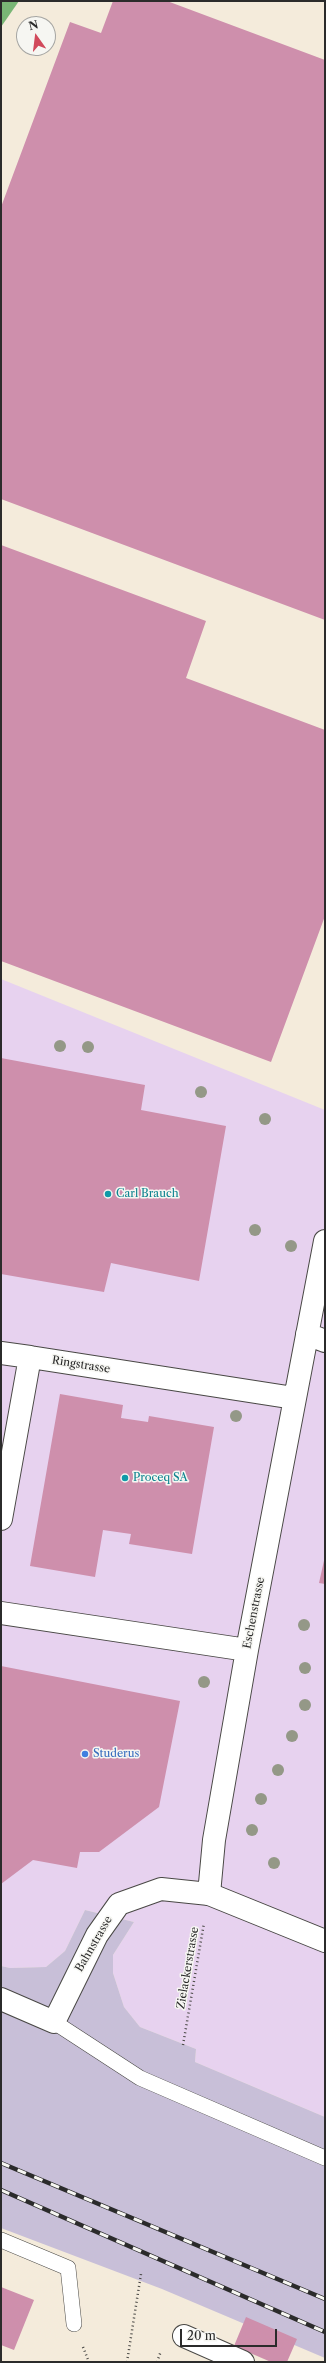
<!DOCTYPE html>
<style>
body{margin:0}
#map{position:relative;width:326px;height:2363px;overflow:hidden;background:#f4ebdb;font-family:"Libre Caslon Text",serif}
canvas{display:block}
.frame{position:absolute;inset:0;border:2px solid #2b2b2b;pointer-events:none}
.north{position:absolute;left:16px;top:16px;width:40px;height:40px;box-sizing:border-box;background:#f6f6f2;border:1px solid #a5a5a2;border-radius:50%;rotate:346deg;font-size:11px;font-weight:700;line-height:16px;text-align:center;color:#2b2b2b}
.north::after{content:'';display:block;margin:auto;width:14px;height:18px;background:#d1495b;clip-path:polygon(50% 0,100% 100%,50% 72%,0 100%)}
.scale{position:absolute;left:180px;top:2329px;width:97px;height:18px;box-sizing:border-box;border:2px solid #2b2b2b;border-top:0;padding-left:5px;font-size:12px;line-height:14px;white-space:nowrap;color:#2b2b2b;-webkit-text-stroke:3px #f6f6f2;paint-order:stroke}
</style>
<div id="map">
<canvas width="326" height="2363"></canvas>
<div class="frame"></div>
<div class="north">N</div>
<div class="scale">20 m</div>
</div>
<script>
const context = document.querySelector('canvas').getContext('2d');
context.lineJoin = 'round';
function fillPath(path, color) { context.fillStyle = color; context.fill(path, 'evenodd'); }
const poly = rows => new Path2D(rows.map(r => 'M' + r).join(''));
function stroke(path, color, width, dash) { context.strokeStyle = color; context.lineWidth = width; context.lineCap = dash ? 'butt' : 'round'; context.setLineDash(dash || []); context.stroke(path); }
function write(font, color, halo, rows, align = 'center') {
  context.font = font + ' "Libre Caslon Text",serif'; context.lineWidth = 3; context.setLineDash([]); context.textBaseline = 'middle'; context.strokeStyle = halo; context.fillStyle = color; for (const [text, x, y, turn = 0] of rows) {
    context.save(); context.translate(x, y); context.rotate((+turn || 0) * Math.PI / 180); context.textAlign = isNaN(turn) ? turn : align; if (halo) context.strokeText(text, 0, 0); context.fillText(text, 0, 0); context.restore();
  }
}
fillPath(poly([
 [1,979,325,1110,325,2117,195,2062,196,2049,140,2027,124,2007,113,1973,113,1955,134,1922,85,1910,65,1951,46,1967,10,1968,1,1966]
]), '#e7d2ef');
fillPath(poly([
 [85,1910,134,1922,113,1955,113,1973,124,2007,140,2027,196,2049,195,2062,325,2117,325,2358,162,2289,1,2228,1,1966,10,1968,46,1967,65,1951]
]), '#c8bfd8');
fillPath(poly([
 [1,1,19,1,1,27]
]), '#79b675');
fillPath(poly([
 [113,1,167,1,325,60,325,620,1,499,1,207,70,22,101,33],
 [1,545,206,621,186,678,325,730,325,916,271,1062,1,961],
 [1,1058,145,1085,141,1110,226,1126,199,1281,111,1263,104,1292,1,1274],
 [60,1394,123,1405,121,1418,148,1422,149,1416,214,1427,192,1554,129,1544,131,1534,103,1530,95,1577,30,1566],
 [325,1556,325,1584,319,1583],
 [1,1666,180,1701,159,1807,99,1852,80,1852,77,1868,33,1860,1,1884],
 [1,2287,34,2300,14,2350,1,2345],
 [246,2317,297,2339,287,2362,271,2362,234,2346]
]), '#ce8fac');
const lane = poly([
 [54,2022,140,2078,325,2158],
 [1,2240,68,2268,74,2324]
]);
const street = poly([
 [307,1334,325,1341],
 [1,1353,30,1357],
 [1,1519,30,1357,294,1398],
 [1,1613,247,1650],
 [1,1999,54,2022,97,1935,119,1904,161,1889,209,1894,214,1840,247,1650,325,1241],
 [184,2336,243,2362]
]);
const secondary = poly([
 [209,1894,325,1941]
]);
stroke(lane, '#494845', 16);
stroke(street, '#494845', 24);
stroke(secondary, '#494845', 24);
stroke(poly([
 [183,2045,204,1923],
 [83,2347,89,2362],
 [127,2362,141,2274],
 [157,2362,161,2351]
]), '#494845', 2.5, [1, 3]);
stroke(lane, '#fff', 15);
stroke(street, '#fff', 22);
stroke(secondary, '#fff', 22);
const rail = poly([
 [1,2163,325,2299],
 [1,2190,325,2332]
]);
stroke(rail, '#2b2b2b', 4.5);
stroke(rail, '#f6f6f2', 3, [9]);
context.fillStyle = '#949887';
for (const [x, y] of [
 [60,1046],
 [88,1047],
 [201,1092],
 [265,1119],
 [255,1230],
 [291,1246],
 [236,1416],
 [304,1625],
 [305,1668],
 [204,1682],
 [305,1705],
 [292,1736],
 [278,1770],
 [261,1799],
 [252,1830],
 [274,1863]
]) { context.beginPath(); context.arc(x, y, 6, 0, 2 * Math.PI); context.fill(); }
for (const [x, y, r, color] of [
 [108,1194,4,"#0f9aa8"],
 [125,1478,4,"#0f9aa8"],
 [85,1754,4,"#3f7fe0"]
]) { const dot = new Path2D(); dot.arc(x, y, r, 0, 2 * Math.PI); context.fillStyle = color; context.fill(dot); stroke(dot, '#f6f6f2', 1.5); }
write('11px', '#0d838f', '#f6f6f2', [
 ["Carl Brauch",116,1194],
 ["Proceq SA",133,1478]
], 'left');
write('11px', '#2b2b2b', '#f6f6f2', [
 ["Ringstrasse",81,1365,9],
 ["Eschenstrasse",254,1613,-79],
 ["Bahnstrasse",94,1944,-60],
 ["Zielackerstrasse",188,1968,-80]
]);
write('11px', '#366cbe', '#f6f6f2', [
 ["Studerus",93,1754]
], 'left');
</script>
